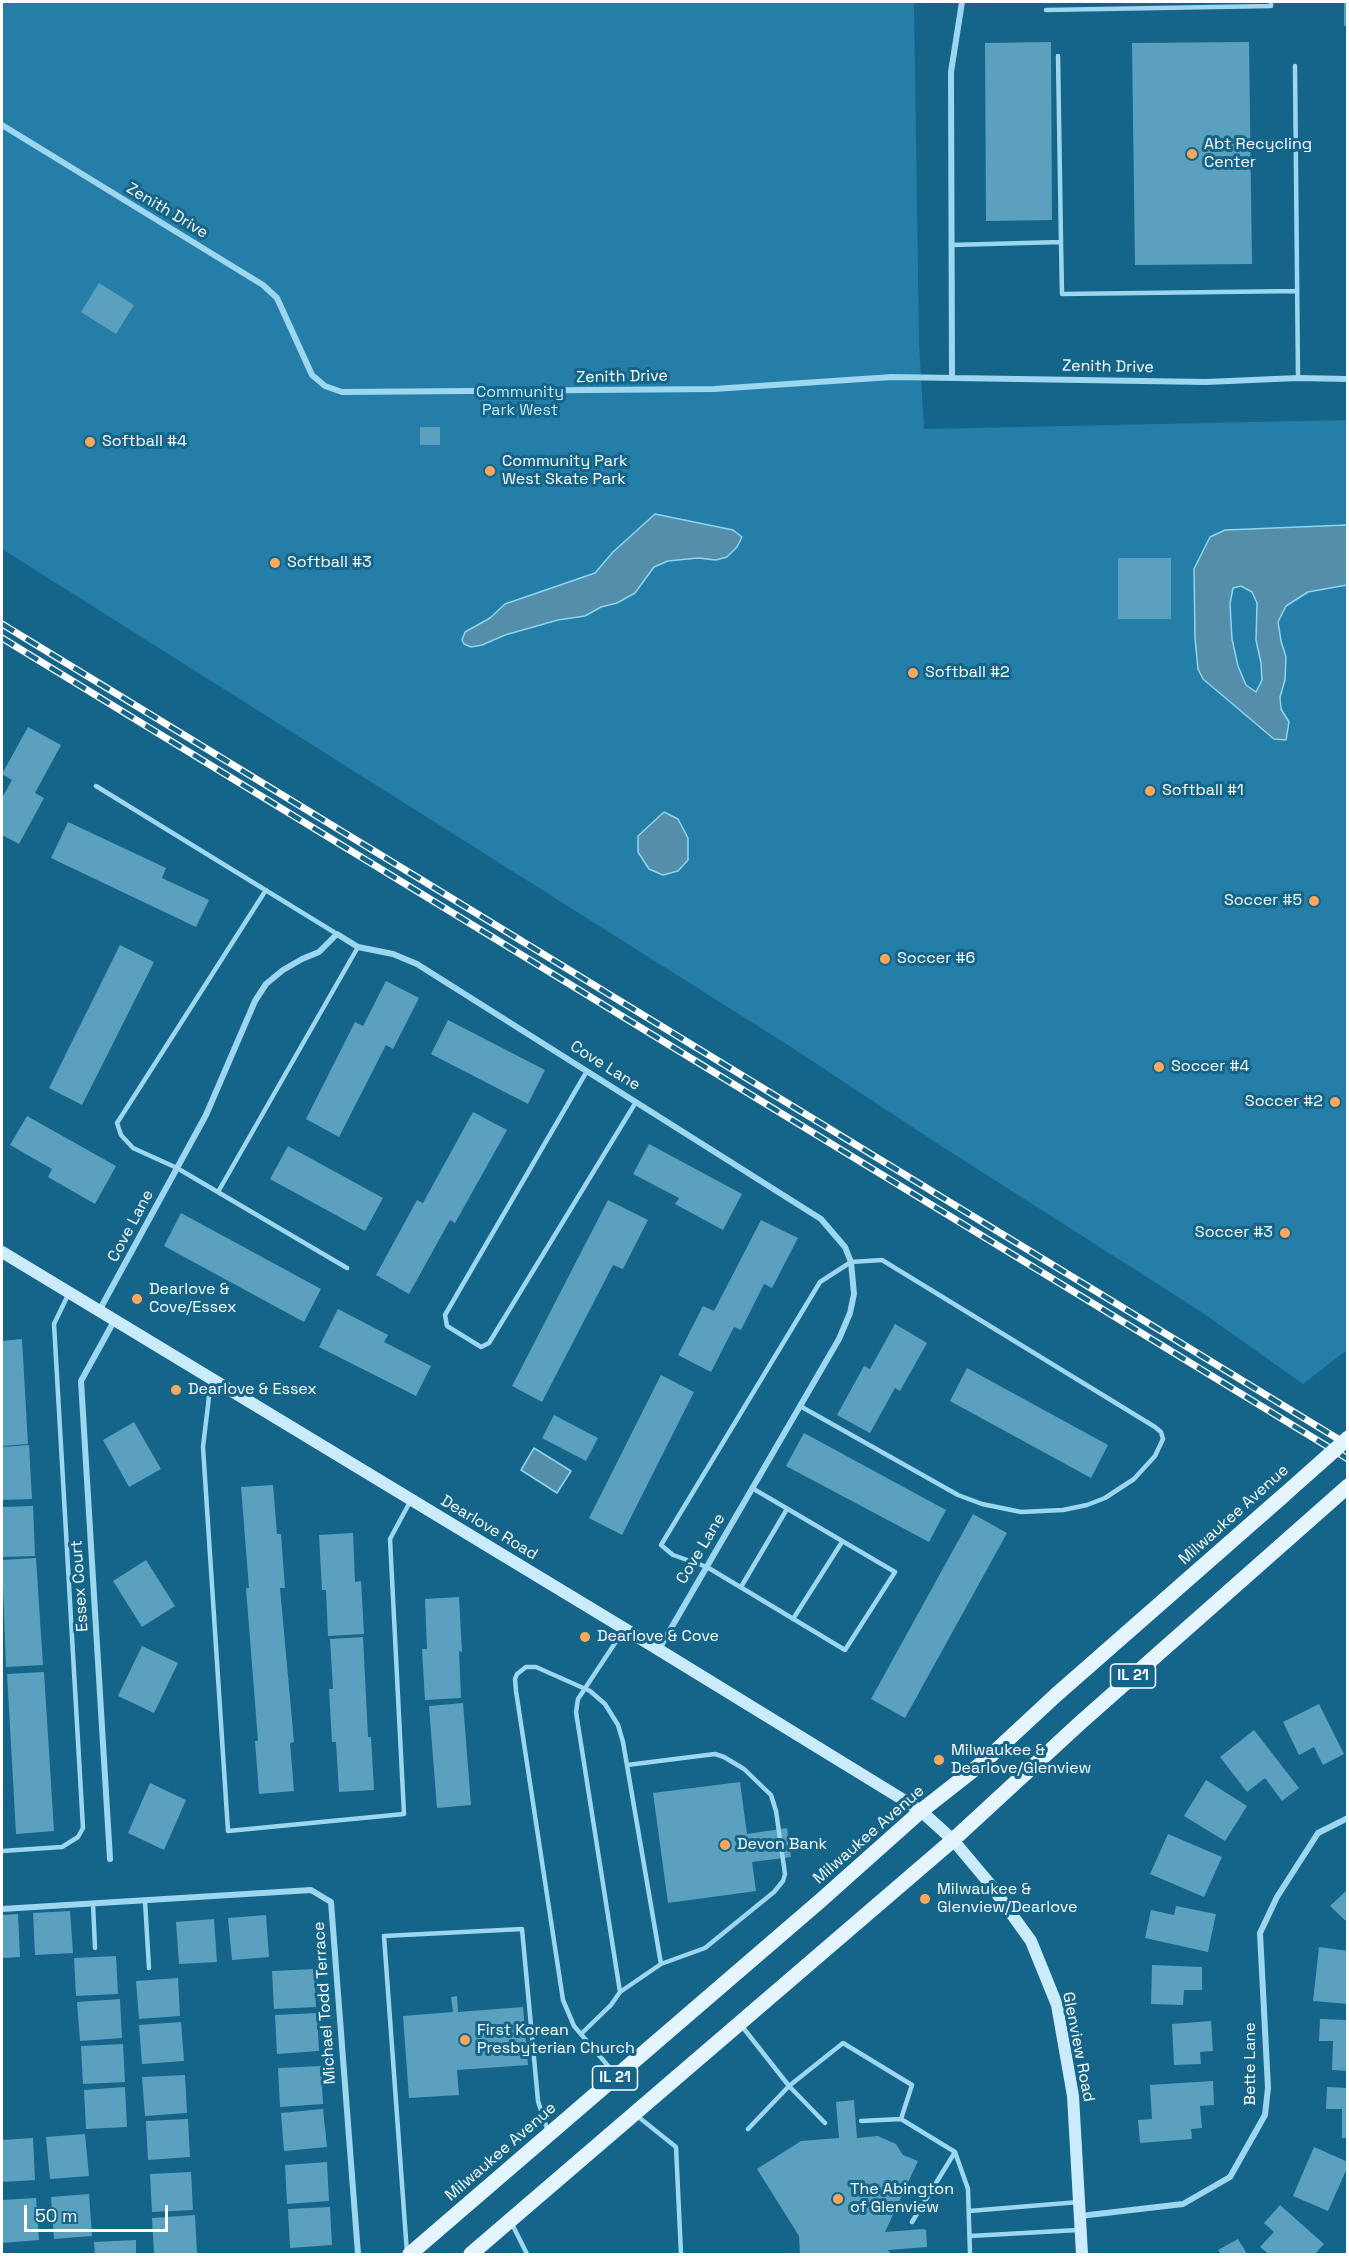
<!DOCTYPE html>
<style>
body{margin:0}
#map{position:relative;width:1349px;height:2256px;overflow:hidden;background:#156489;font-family:"Space Grotesk",sans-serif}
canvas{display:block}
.frame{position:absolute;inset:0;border:3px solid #fff;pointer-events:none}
.scale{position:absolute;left:24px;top:2205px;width:144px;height:27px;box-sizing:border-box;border:3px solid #fff;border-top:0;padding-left:8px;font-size:18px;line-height:21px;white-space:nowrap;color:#fff;-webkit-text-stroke:4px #156489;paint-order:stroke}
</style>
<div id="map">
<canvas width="1349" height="2256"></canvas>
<div class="frame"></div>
<div class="scale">50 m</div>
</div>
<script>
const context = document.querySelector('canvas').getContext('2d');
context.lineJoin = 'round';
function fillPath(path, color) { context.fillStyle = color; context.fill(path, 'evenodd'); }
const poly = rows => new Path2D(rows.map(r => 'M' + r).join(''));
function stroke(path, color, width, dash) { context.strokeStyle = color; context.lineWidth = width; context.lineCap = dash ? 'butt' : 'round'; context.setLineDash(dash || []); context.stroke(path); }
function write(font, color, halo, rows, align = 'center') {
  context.font = font + ' "Space Grotesk",sans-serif'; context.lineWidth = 6; context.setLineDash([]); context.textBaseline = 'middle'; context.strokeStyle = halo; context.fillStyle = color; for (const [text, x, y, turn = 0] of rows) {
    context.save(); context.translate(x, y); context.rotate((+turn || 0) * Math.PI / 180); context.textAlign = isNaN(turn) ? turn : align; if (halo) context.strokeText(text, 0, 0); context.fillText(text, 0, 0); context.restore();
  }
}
fillPath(poly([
 [2,2,914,2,919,342,924,429,1347,420,1347,1350,1303,1384,1200,1311,938,1144,791,1047,2,549]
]), '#247ea7');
const water = poly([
 [655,514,733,530,742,537,737,547,727,557,716,560,698,558,668,561,654,567,635,593,617,603,601,607,585,616,558,620,505,635,482,645,471,647,464,644,462,640,465,632,490,618,505,604,595,573,613,552,655,514],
 [1347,525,1347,585,1308,592,1286,606,1278,622,1281,641,1286,657,1285,680,1280,697,1281,709,1289,722,1286,740,1274,739,1203,679,1198,669,1195,638,1194,569,1210,537,1225,530,1347,525],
 [1241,586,1252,592,1257,603,1256,640,1261,663,1262,680,1256,692,1246,685,1238,666,1232,639,1230,604,1233,588,1241,586],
 [664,812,678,819,688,838,688,860,678,871,663,875,649,869,638,852,638,836,664,812],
 [534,1448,571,1471,557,1493,521,1470,534,1448]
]);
fillPath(water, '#548ea9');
stroke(water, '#8ed5f2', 1.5);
fillPath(poly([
 [1344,2,1348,2,1348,26,1344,26],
 [1051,42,1052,220,986,221,985,43],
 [1249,42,1252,264,1135,265,1132,43],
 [99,283,134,305,116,334,81,312],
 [420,427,440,427,440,445,420,445],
 [1118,558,1171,558,1171,619,1118,619],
 [28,727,61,745,35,793,44,798,19,844,2,835,2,798,12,780,2,774],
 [68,822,166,868,162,878,209,900,196,927,51,858],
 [120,945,154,962,82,1105,49,1088],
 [386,981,419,998,393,1049,386,1045,339,1137,306,1119,355,1022,363,1026],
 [448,1020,545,1070,528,1104,431,1054],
 [473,1112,507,1130,455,1223,450,1220,409,1294,376,1275,417,1200,423,1203],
 [27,1116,116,1166,95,1204,48,1177,52,1169,10,1145],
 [649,1144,742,1194,723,1230,675,1204,679,1198,633,1174],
 [288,1146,383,1198,365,1231,270,1179],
 [608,1200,648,1220,623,1269,613,1265,542,1402,512,1386],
 [181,1213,321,1289,304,1322,164,1246],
 [761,1220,798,1238,772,1288,764,1284,741,1330,734,1327,711,1372,678,1355,703,1306,714,1311],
 [338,1309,388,1335,384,1342,431,1366,416,1396,319,1347],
 [895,1324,927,1343,900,1391,895,1388,870,1433,837,1415,864,1366,870,1369],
 [22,1339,28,1444,2,1446,2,1341],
 [967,1368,1108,1445,1091,1478,950,1401],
 [661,1375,694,1392,622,1535,589,1518],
 [554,1415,598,1438,586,1461,542,1438],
 [134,1422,161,1469,129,1487,103,1440],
 [804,1433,946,1510,929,1542,786,1466],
 [29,1445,32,1499,2,1500,2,1447],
 [273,1485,277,1534,281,1534,285,1588,280,1588,294,1742,290,1743,294,1791,259,1794,255,1741,258,1741,246,1588,249,1588,241,1487],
 [33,1506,35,1556,2,1557,2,1507],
 [973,1514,1007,1533,905,1718,871,1699],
 [353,1533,355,1582,361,1581,364,1634,328,1636,326,1590,322,1590,319,1535],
 [36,1558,43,1665,6,1667,2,1560],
 [146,1560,175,1606,142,1627,113,1581],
 [459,1597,462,1652,459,1651,461,1698,425,1700,422,1649,427,1649,425,1599],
 [363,1637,368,1737,371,1737,374,1790,339,1792,336,1742,332,1742,329,1689,333,1689,330,1639],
 [142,1646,178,1663,154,1713,118,1696],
 [44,1672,54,1831,16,1834,7,1674],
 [463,1703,471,1805,437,1808,429,1706],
 [1319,1704,1344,1754,1323,1765,1314,1747,1299,1755,1283,1722],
 [1254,1730,1299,1788,1282,1801,1265,1778,1247,1792,1220,1757],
 [1206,1780,1247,1806,1225,1841,1184,1816],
 [740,1782,747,1834,787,1828,791,1857,752,1862,756,1891,668,1903,653,1793],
 [150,1783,186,1800,164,1850,128,1833],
 [1168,1834,1222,1857,1204,1897,1150,1874],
 [1348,1889,1348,1923,1330,1906],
 [1176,1906,1216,1914,1208,1952,1145,1938,1151,1910,1174,1915],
 [70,1911,73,1953,35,1955,33,1913],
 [18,1914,20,1957,2,1958,2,1915],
 [266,1915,269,1957,232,1960,228,1918],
 [214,1919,217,1962,179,1964,176,1922],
 [1319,1947,1348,1951,1348,2004,1313,2001],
 [116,1956,118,1994,76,1996,74,1958],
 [1152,1965,1202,1967,1202,1990,1184,1990,1183,2005,1151,2004],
 [314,1969,316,2007,274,2009,272,1971],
 [178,1978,180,2016,139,2019,136,1981],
 [457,1996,458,2012,523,2007,528,2065,457,2070,459,2095,409,2098,403,2016,453,2012,451,1997],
 [120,1999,122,2038,80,2041,77,2002],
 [317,2013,319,2051,277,2054,275,2015],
 [1320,2019,1348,2020,1348,2071,1332,2070,1333,2041,1319,2041],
 [1211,2021,1213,2051,1200,2052,1201,2064,1174,2065,1172,2024],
 [181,2022,184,2061,142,2064,139,2025],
 [123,2044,125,2082,83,2084,81,2046],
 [321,2066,323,2104,280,2107,278,2068],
 [185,2075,187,2113,145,2116,142,2077],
 [1213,2081,1214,2105,1200,2106,1202,2128,1191,2129,1192,2139,1140,2143,1138,2120,1152,2119,1150,2085],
 [125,2087,127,2127,86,2129,84,2090],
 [1327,2087,1348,2088,1348,2138,1342,2138,1342,2109,1326,2109],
 [854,2100,857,2138,878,2136,896,2144,903,2155,918,2161,885,2232,923,2229,926,2230,927,2247,888,2250,891,2254,800,2254,799,2236,757,2169,801,2141,839,2138,836,2102],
 [323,2109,327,2147,284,2151,281,2113],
 [188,2119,190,2157,148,2160,146,2121],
 [85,2134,89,2176,50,2179,46,2137],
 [33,2138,35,2180,2,2182,2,2140],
 [1314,2147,1348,2162,1348,2166,1328,2211,1293,2196],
 [327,2162,329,2201,287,2204,285,2165],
 [191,2172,193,2210,152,2212,150,2174],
 [89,2194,92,2236,54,2239,51,2197],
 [36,2198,39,2240,2,2243,2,2200],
 [1280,2205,1324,2244,1315,2254,1269,2254,1260,2247,1274,2232,1264,2223],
 [330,2207,332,2245,290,2248,288,2209],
 [195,2215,197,2254,154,2254,152,2218],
 [1238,2239,1247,2254,1221,2254,1218,2250],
 [136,2240,136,2254,95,2254,94,2242]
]), '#5ca0bf');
stroke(poly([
 [1046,10,1271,6,1271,2],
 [1058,56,1061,242],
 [1295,66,1298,378],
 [951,245,1061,242,1062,294,1297,291],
 [96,786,337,934],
 [266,890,117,1123,121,1135,133,1148,177,1168,347,1268],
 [587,1071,445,1315,447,1326,481,1347,489,1343,636,1102],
 [218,1192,358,947],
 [211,1380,203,1447,228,1831,404,1814,390,1539,411,1500],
 [752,1488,895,1572,845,1650,707,1567,673,1555,661,1545,820,1282,851,1262,882,1260,1155,1427,1161,1432,1163,1439,1155,1456,1134,1479,1105,1498,1087,1505,1063,1510,1021,1512,982,1504,958,1495,800,1406],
 [741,1587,787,1509],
 [793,1619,842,1542],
 [623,1631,578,1699,576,1712,620,1992,661,1964,705,1948,774,1892,783,1881,785,1874,776,1811,771,1795,744,1769,724,1757,715,1754,627,1765],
 [2,1851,62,1847,78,1837,83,1828,54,1324,68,1295],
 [145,1901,149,1968],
 [93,1904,95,1948],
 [741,2025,789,2086,843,2043,912,2085,901,2119,955,2152,968,2189,970,2254],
 [581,2034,611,2005,620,1992],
 [615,2074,574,2026,563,2000,516,1691,515,1679,517,1674,526,1667,536,1667,590,1691,605,1704,618,1725,623,1742,661,1964],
 [636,2115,676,2147,681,2254],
 [861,2121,901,2119],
 [748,2129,789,2086,825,2123],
 [969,2211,1079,2202],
 [511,2222,527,2254],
 [912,2222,955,2152],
 [970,2236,1078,2230],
 [407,2253,384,1936,522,1929,538,2101,548,2132]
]), '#9cd6ef', 4.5);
stroke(poly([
 [2,125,263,285,277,298,312,375,325,386,342,392,714,389,892,377,1206,382,1298,378,1348,379],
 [952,378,951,72,962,2],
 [99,1311,206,1115,255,1001,266,984,283,970,302,959,319,952,337,934,358,947,393,954,417,964,821,1219,845,1247,851,1262,854,1294,850,1313,839,1339,659,1649],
 [110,1859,81,1381,114,1321],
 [2,1909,311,1890,331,1902,358,2254],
 [1080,2216,1183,2204,1230,2177,1265,2115,1268,2088,1260,1933,1277,1897,1318,1833,1348,1818]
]), '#9cd6ef', 6);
stroke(poly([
 [2,1252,625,1629,902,1799,921,1811,953,1840,990,1884,1031,1941,1057,2005,1073,2096,1082,2254]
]), '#c9ebfb', 12);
stroke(poly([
 [410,2254,820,1901,921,1811,986,1760,1056,1695,1284,1495],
 [471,2254,953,1840,1080,1723,1348,1486]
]), '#e4f5ff', 15);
const rail = poly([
 [2,624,1348,1445],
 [2,638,1348,1459]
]);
stroke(rail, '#fff', 7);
stroke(rail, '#156489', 4.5, [14]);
stroke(poly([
 [1284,1495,1348,1438]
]), '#e4f5ff', 15);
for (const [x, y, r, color] of [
 [1192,154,6,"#ffa75a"],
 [90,442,6,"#ffa75a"],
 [490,471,6,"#ffa75a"],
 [275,563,6,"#ffa75a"],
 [913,673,6,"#ffa75a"],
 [1150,791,6,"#ffa75a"],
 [1314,901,6,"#ffa75a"],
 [885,959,6,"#ffa75a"],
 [1159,1067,6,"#ffa75a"],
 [1335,1102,6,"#ffa75a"],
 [1285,1233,6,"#ffa75a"],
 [137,1299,6,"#ffa75a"],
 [176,1390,6,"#ffa75a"],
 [585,1637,6,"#ffa75a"],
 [939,1760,6,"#ffa75a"],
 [725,1845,6,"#ffa75a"],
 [925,1899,6,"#ffa75a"],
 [465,2040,6,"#ffa75a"],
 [838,2199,6,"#ffa75a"]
]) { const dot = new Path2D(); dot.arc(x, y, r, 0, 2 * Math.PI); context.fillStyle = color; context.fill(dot); stroke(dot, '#156489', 2); }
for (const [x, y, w] of [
 [1133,1676,45],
 [615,2078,45]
]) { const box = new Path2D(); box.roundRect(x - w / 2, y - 12, w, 24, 4.5); context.fillStyle = '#156489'; context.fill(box); stroke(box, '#fff', 1.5); }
write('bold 15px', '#fff', null, [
 ["IL 21",1133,1676],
 ["IL 21",615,2078]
]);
write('16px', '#fff', '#156489', [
 ["Abt Recycling",1204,145],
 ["Center",1204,163],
 ["Softball #4",102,442],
 ["Community Park",502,462],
 ["West Skate Park",502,480],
 ["Softball #3",287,563],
 ["Softball #2",925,673],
 ["Softball #1",1162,791],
 ["Soccer #5",1302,901,"right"],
 ["Soccer #6",897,959],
 ["Soccer #4",1171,1067],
 ["Soccer #2",1323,1102,"right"],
 ["Soccer #3",1273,1233,"right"],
 ["Dearlove &",149,1290],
 ["Cove/Essex",149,1308],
 ["Dearlove & Essex",188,1390],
 ["Dearlove & Cove",597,1637],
 ["Milwaukee &",951,1751],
 ["Dearlove/Glenview",951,1769],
 ["Devon Bank",737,1845],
 ["Milwaukee &",937,1890],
 ["Glenview/Dearlove",937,1908],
 ["First Korean",477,2031],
 ["Presbyterian Church",477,2049],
 ["The Abington",850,2190],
 ["of Glenview",850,2208]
], 'left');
write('16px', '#fff', '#156489', [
 ["Zenith Drive",167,211,31],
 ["Zenith Drive",1108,367,1],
 ["Zenith Drive",622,377,-1],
 ["Cove Lane",605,1066,32],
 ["Cove Lane",131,1226,-62],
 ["Milwaukee Avenue",1234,1515,-42],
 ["Dearlove Road",489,1528,31],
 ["Cove Lane",701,1549,-59],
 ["Essex Court",80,1586,-94],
 ["Milwaukee Avenue",869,1835,-41],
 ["Michael Todd Terrace",325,2003,-94],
 ["Glenview Road",1078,2047,79],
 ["Bette Lane",1251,2064,-90],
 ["Milwaukee Avenue",501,2152,-41]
]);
write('16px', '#c2eafb', '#156489', [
 ["Community",520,393],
 ["Park West",520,411]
]);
</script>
